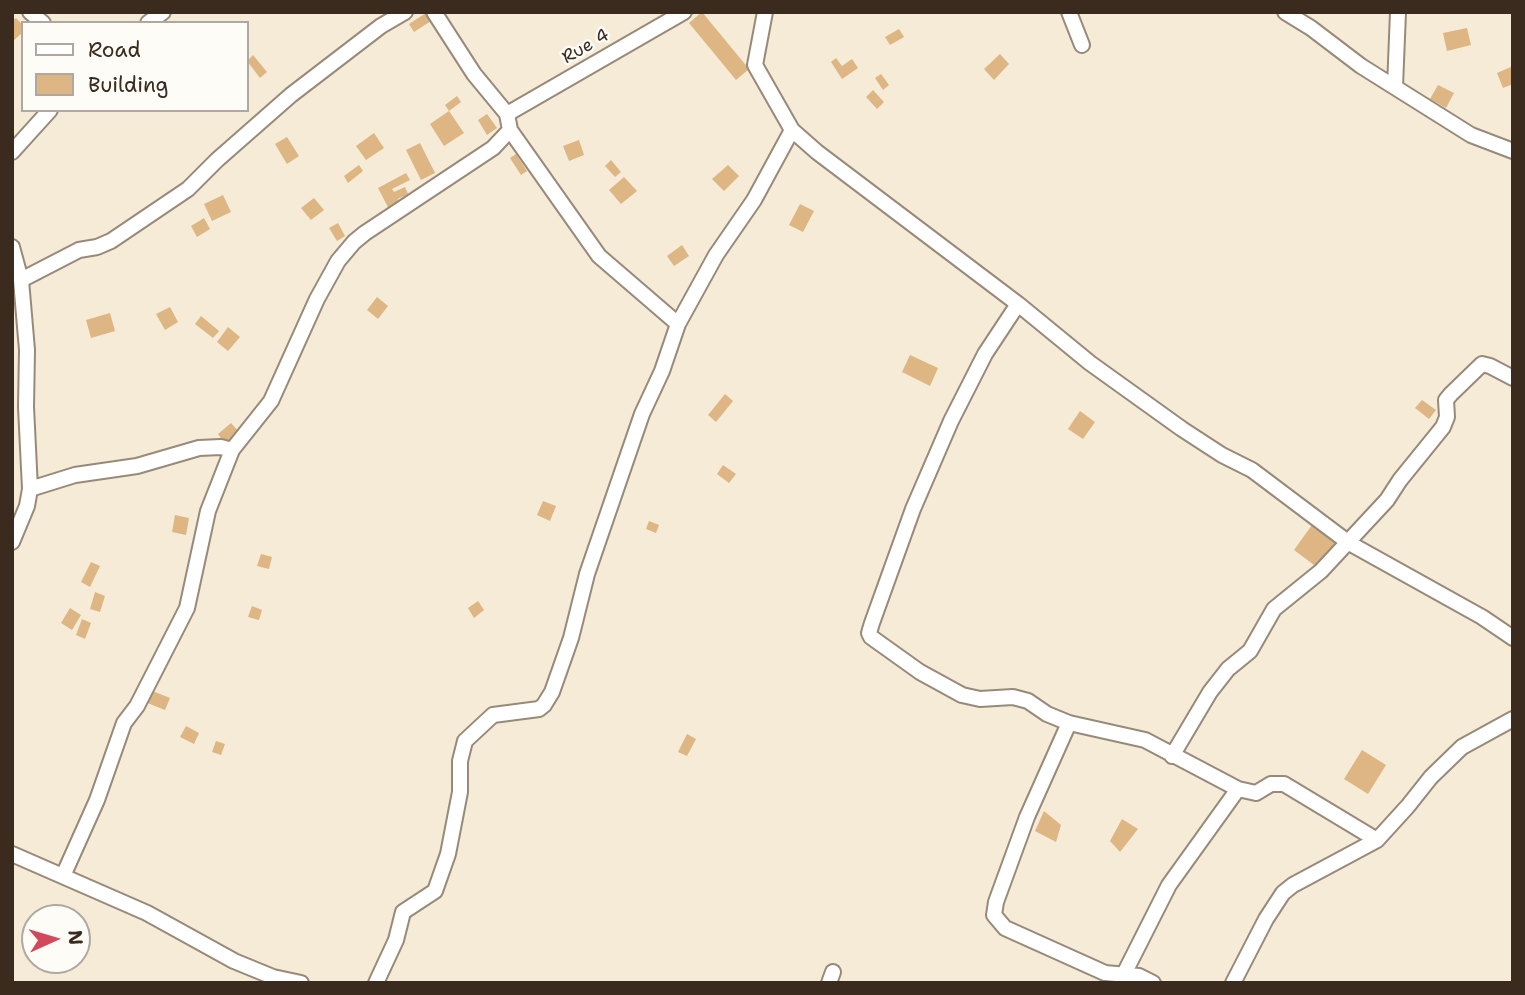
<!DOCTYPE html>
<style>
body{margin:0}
#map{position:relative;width:1525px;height:995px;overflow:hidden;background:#f5ebd6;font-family:"Shantell Sans",sans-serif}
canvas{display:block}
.frame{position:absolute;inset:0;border:14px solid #3b2a1e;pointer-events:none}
.legend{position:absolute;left:21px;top:21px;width:228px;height:91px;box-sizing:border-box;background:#fdfcf7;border:2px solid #afa8a0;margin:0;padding:9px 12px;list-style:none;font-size:21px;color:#3b2a1e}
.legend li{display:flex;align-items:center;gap:14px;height:35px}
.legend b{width:35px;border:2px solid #afa8a0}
.north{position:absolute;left:21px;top:904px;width:70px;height:70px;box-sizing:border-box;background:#fdfcf7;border:2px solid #afa8a0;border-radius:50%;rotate:86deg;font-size:19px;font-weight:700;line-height:28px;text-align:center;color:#3b2a1e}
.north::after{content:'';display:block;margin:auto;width:24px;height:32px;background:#d1495b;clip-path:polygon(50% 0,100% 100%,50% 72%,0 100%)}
</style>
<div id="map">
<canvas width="1525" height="995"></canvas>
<div class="frame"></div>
<ul class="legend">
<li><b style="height:9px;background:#fff"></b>Road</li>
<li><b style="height:19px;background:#ddb683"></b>Building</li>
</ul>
<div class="north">N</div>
</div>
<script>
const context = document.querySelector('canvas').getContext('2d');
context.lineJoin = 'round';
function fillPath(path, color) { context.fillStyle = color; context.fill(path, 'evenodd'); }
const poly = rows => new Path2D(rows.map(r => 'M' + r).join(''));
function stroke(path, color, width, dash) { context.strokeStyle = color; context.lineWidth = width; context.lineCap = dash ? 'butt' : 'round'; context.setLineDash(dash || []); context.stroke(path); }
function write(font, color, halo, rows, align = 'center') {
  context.font = font + ' "Shantell Sans",sans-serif'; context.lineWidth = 5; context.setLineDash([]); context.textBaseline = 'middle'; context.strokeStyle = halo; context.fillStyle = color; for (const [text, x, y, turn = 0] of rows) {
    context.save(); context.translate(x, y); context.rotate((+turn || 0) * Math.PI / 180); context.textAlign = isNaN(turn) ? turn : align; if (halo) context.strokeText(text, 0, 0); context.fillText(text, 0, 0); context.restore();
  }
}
fillPath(poly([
 [702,12,749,69,736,80,689,23],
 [426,13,431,21,414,32,409,24],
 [16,18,23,25,23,32,12,42,12,21],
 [1467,28,1471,45,1447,51,1443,33],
 [899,29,904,37,890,45,885,37],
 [1000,54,1009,64,994,80,984,69],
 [253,55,267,72,260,78,247,61],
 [836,58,842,66,852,59,858,68,842,79,831,62],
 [1511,67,1513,84,1503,88,1497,73],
 [881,74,889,85,883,90,875,78],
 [1438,85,1454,93,1446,108,1430,99],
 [873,90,884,102,877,109,866,97],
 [457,96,461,102,449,111,445,105],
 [449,111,464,133,444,146,430,124],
 [487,114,497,128,487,135,478,120],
 [374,133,384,148,366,160,356,146],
 [287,137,299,156,287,164,275,144],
 [579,140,584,155,569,161,563,146],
 [420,143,435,173,421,180,406,150],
 [516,154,527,171,521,175,510,158],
 [611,160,621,172,615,177,605,166],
 [359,165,363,171,348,183,344,176],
 [728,165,739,176,724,191,712,179],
 [406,173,410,180,392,189,394,192,405,187,408,194,398,199,402,206,390,211,378,188],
 [624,177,637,191,621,204,609,190],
 [223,195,231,212,212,221,204,204],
 [314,198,324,210,311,220,301,208],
 [800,204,814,211,803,232,789,225],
 [204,218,210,229,197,237,191,226],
 [338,223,345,236,337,241,329,228],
 [682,245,689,256,674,266,667,256],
 [377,297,388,306,378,319,367,310],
 [170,307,178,322,165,330,156,314],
 [110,313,115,331,91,338,86,320],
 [201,316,219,331,213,338,195,324],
 [228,327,240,337,228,351,217,342],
 [910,355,938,368,930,386,902,372],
 [725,394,733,401,716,422,708,415],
 [1422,400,1436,410,1429,419,1415,408],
 [1080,411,1095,422,1083,439,1068,429],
 [231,423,239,432,225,444,218,434],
 [723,465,736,474,729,483,717,474],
 [543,501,556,506,550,521,537,515],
 [175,515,189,518,186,535,172,532],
 [649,521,659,525,656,533,646,529],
 [1312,525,1336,543,1318,568,1294,550],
 [261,554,272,557,269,569,257,566],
 [91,562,100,566,90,587,81,582],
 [95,592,105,596,100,612,90,609],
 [478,601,484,610,474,618,468,608],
 [252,606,262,610,259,620,248,617],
 [70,608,81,615,72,630,61,623],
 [82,619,91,623,85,639,76,635],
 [150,690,170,698,165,710,145,702],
 [186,726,199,733,194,744,180,737],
 [687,734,696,739,687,756,678,752],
 [216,741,225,744,221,755,212,752],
 [1362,750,1386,765,1368,794,1344,779],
 [1044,811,1061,825,1056,842,1035,831],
 [1122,819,1138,829,1120,852,1110,841]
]), '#ddb683');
const minor = poly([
 [30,12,43,23],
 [765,12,755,65,792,130,817,152,1018,304,1090,363,1182,429,1222,455,1252,470,1349,543,1482,617,1513,638],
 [1069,12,1082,45],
 [1285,12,1311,28,1361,66,1471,135,1513,151],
 [148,23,163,12],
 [1395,87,1398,12],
 [507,114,684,12],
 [510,130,599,256,678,324],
 [12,152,50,110],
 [12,247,21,280,27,350,26,407,30,489,27,506,12,542],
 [21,280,79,250,97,247,111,241,188,189,217,160,291,95,381,26,405,12],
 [1018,304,985,354,951,421,913,509,872,623,869,633,871,637,920,672,962,695,980,699,1013,697,1028,701,1047,714,1069,723,1145,740,1238,789,1256,793,1271,784,1284,784,1377,840],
 [30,489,75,475,137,466,199,448,221,447,232,450],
 [1069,723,1027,817,996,902,994,915,1005,928,1105,973,1139,976,1153,983],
 [1172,756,1210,692,1228,669,1250,651,1274,609,1321,571,1387,500,1400,480,1443,427,1447,417,1446,400,1451,394,1482,364,1490,366,1513,378],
 [12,854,147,913,234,961,273,977,301,983],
 [63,876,97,800,124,723,137,706,187,608,208,511,232,450,271,401,317,299,338,261,354,242,365,233,493,148,510,130,507,114,474,74,434,12],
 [1124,974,1169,885,1238,789],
 [376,983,396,940,403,912,435,891,448,854,460,792,460,761,465,741,493,715,539,709,544,705,552,692,571,638,587,574,642,414,662,371,678,324,716,255,754,200,792,130],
 [829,983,833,972],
 [1233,983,1266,919,1283,893,1293,885,1377,840,1408,806,1431,777,1462,747,1513,719]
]);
stroke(minor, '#988a7a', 18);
stroke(minor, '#fff', 14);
write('18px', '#3b2a1e', '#fdfcf7', [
 ["Rue 4",586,47,-30]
]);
</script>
